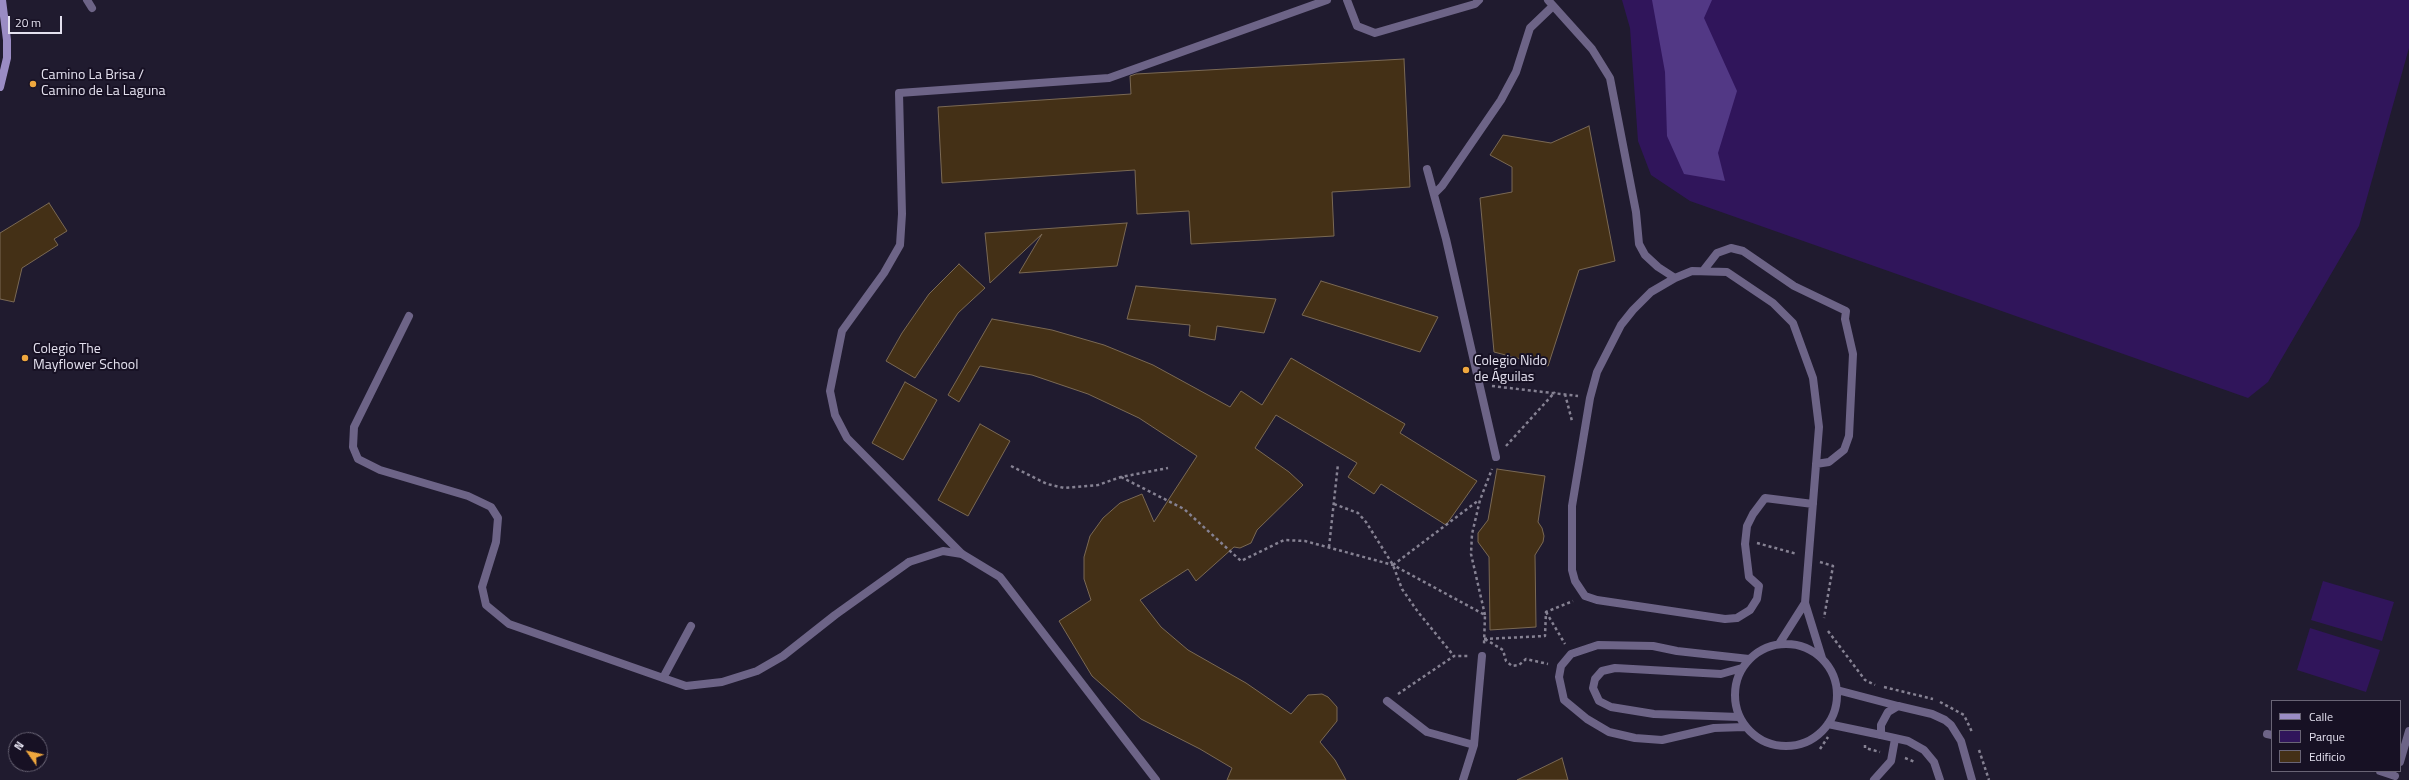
<!DOCTYPE html>
<meta charset="utf-8">
<style>
body{margin:0}
#map{position:relative;width:2409px;height:780px;overflow:hidden;background:#201b2f;font-family:"Titillium Web",sans-serif}
canvas{display:block}
.legend{position:absolute;left:2271px;top:700px;width:130px;height:72px;box-sizing:border-box;background:#171124;border:1px solid #696475;margin:0;padding:5px 7px;list-style:none;font-size:12px;color:#e4e1ef}
.legend li{display:flex;align-items:center;gap:8px;height:20px}
.legend b{width:20px;border:1px solid #696475}
.north{position:absolute;left:8px;top:732px;width:40px;height:40px;box-sizing:border-box;background:#171124;border:1px solid #696475;border-radius:50%;rotate:304deg;font-size:11px;font-weight:700;line-height:16px;text-align:center;color:#e4e1ef}
.north::after{content:'';display:block;margin:auto;width:14px;height:18px;background:#efa73e;clip-path:polygon(50% 0,100% 100%,50% 72%,0 100%)}
.scale{position:absolute;left:8px;top:16px;width:54px;height:18px;box-sizing:border-box;border:2px solid #e4e1ef;border-top:0;padding-left:5px;font-size:12px;line-height:14px;white-space:nowrap;color:#e4e1ef;-webkit-text-stroke:3px #171124;paint-order:stroke}
</style>
<div id="map">
<canvas width="2409" height="780"></canvas>
<ul class="legend">
<li><b style="height:5px;background:#9a8cc4"></b>Calle</li>
<li><b style="height:11px;background:#30155b"></b>Parque</li>
<li><b style="height:11px;background:#443016"></b>Edificio</li>
</ul>
<div class="north">N</div>
<div class="scale">20 m</div>
</div>
<script>
const context = document.querySelector('canvas').getContext('2d');
context.lineJoin = 'round';
function fillPath(path, color) { context.fillStyle = color; context.fill(path, 'evenodd'); }
const poly = rows => new Path2D(rows.map(r => 'M' + r).join(''));
function stroke(path, color, width, dash) { context.strokeStyle = color; context.lineWidth = width; context.lineCap = dash ? 'butt' : 'round'; context.setLineDash(dash || []); context.stroke(path); }
function write(font, color, halo, rows, align = 'center') {
  context.font = font + ' "Titillium Web",sans-serif'; context.lineWidth = 4; context.setLineDash([]); context.textBaseline = 'middle'; context.strokeStyle = halo; context.fillStyle = color; for (const [text, x, y, turn = 0] of rows) {
    context.save(); context.translate(x, y); context.rotate((+turn || 0) * Math.PI / 180); context.textAlign = isNaN(turn) ? turn : align; if (halo) context.strokeText(text, 0, 0); context.fillText(text, 0, 0); context.restore();
  }
}
fillPath(poly([
 [1622,0,2409,0,2409,48,2359,226,2268,382,2248,398,1690,201,1651,175,1638,141,1630,28],
 [2323,581,2394,602,2382,641,2311,620],
 [2310,628,2380,650,2366,692,2297,670]
]), '#30155b');
fillPath(poly([
 [1652,0,1712,0,1704,18,1737,91,1718,153,1725,181,1684,174,1667,136,1665,72]
]), '#523885');
const building = poly([
 [1404,59,1410,187,1332,192,1334,236,1191,244,1189,211,1137,214,1135,170,942,183,938,107,1131,94,1130,76,1136,74,1404,59],
 [1589,126,1615,261,1579,270,1548,366,1494,352,1480,198,1512,192,1512,167,1490,155,1503,135,1551,143,1589,126],
 [49,203,67,231,54,239,58,245,22,268,14,302,0,299,0,233,49,203],
 [1127,223,1117,266,1019,273,1042,234,990,283,985,233,1127,223],
 [959,264,985,288,958,313,915,378,886,361,902,333,929,294,959,264],
 [1321,281,1438,317,1420,352,1302,315,1321,281],
 [1136,286,1276,299,1264,333,1217,326,1215,340,1189,336,1190,325,1127,319,1136,286],
 [992,319,1052,330,1104,345,1153,365,1230,407,1241,391,1262,405,1291,358,1405,424,1400,433,1477,481,1446,525,1381,484,1374,494,1348,477,1357,463,1276,415,1255,448,1289,472,1303,485,1257,530,1251,543,1240,548,1234,547,1196,581,1188,569,1140,600,1161,627,1188,650,1246,683,1291,714,1308,695,1322,694,1328,697,1337,707,1337,721,1320,742,1335,760,1346,780,1227,780,1232,768,1200,749,1141,719,1092,676,1059,621,1091,600,1084,579,1084,557,1090,536,1103,518,1120,503,1142,494,1154,522,1197,456,1139,418,1088,394,1032,375,980,366,959,402,948,395,992,319],
 [905,382,937,400,903,460,872,443,905,382],
 [980,424,1010,441,968,516,938,500,980,424],
 [1497,469,1545,476,1538,522,1542,528,1544,536,1543,542,1535,555,1536,627,1490,630,1489,557,1478,542,1478,533,1488,520,1497,469],
 [1562,758,1568,780,1517,780,1562,758]
]);
fillPath(building, '#443016');
stroke(building, '#7a6954', 1);
stroke(poly([
 [1492,386,1578,396],
 [1565,394,1572,421],
 [1506,446,1555,392],
 [1011,466,1047,484,1064,488,1098,485,1121,477,1168,468],
 [1121,477,1184,509,1241,561,1284,540,1305,541,1393,565,1485,615,1484,645],
 [1334,504,1358,513,1366,522,1393,565,1402,589,1418,612,1454,656],
 [1757,543,1797,554],
 [1329,547,1338,464],
 [1820,562,1833,566,1824,618],
 [1393,565,1479,500],
 [1546,612,1565,644],
 [1485,615,1471,554,1472,534,1480,500,1492,469],
 [1828,631,1865,680,1875,685],
 [1484,639,1545,636,1546,612,1573,601],
 [1485,639,1503,650,1506,661,1512,666,1519,665,1526,659,1548,664],
 [1884,687,1933,699],
 [1398,694,1454,656,1469,656],
 [1940,702,1964,715,1972,732],
 [1865,745,1865,748,1880,752],
 [1820,749,1828,737],
 [1979,750,1989,780],
 [1905,758,1915,762]
]), '#868293', 2.5, [3, 3]);
stroke(poly([
 [87,0,92,8],
 [1347,0,1357,26,1375,33,1475,4,1479,0],
 [1548,0,1592,49,1610,78,1636,212,1639,244,1645,255,1658,267,1675,278,1692,271,1727,272,1773,303,1793,323,1813,378,1819,427,1805,603,1822,658],
 [1427,169,1446,239,1496,457],
 [1434,194,1442,186,1501,100,1516,72,1530,28,1553,6],
 [1703,271,1717,253,1731,248,1743,251,1794,286,1846,311,1845,319,1853,354,1849,436,1844,450,1829,462,1816,464],
 [1675,278,1651,292,1633,310,1621,325,1597,372,1590,398,1572,506,1572,570,1575,581,1585,596,1597,600,1725,619,1737,618,1750,610,1757,599,1759,586,1749,577,1745,544,1747,526,1753,514,1765,498,1813,504],
 [409,316,354,427,353,447,358,459,380,470,468,496,491,507,498,518,496,542,482,587,486,605,509,624,686,686,722,682,757,671,783,656,835,615,909,562],
 [962,554,847,438,835,415,830,391,842,331,884,273,900,245,902,214,899,93,1109,78,1327,0],
 '1735 695a51 51 0 1 1 102 0a51 51 0 1 1-102 0Z',
 [1779,644,1805,603],
 [663,678,691,626],
 [1837,690,1898,706],
 [1387,701,1427,732,1474,745,1463,780],
 [1739,717,1654,714,1611,707,1599,701,1593,688,1595,679,1602,671,1615,668,1721,674,1742,668],
 [1828,724,1881,735],
 [1745,727,1714,728,1662,740,1635,738,1609,732,1587,719,1564,700,1559,677,1561,666,1571,654,1598,645,1653,646,1677,651,1749,659],
 [1474,745,1482,656],
 [1874,780,1891,761,1895,739]
]), '#6d6487', 8);
stroke(poly([
 [909,562,943,551,962,554,1000,577,1156,780],
 [2267,734,2272,735],
 [2400,762,2409,731],
 [2380,771,2395,776],
 [1940,780,1934,762,1924,750,1908,741,1881,735,1881,725,1888,712,1898,706,1932,714,1945,720,1951,725,1961,741,1972,780]
]), '#6d6487', 8);
stroke(poly([
 [0,87,7,58,7,40,2,0]
]), '#9a8cc4', 8);
for (const [x, y, r, color] of [
 [33,84,4,"#efa73e"],
 [25,358,4,"#efa73e"],
 [1466,370,4,"#efa73e"]
]) { const dot = new Path2D(); dot.arc(x, y, r, 0, 2 * Math.PI); context.fillStyle = color; context.fill(dot); stroke(dot, '#171124', 1.5); }
write('14px', '#e4e1ef', '#171124', [
 ["Camino La Brisa /",41,76],
 ["Camino de La Laguna",41,92],
 ["Colegio The",33,350],
 ["Mayflower School",33,366],
 ["Colegio Nido",1474,362],
 ["de Águilas",1474,378]
], 'left');
</script>
